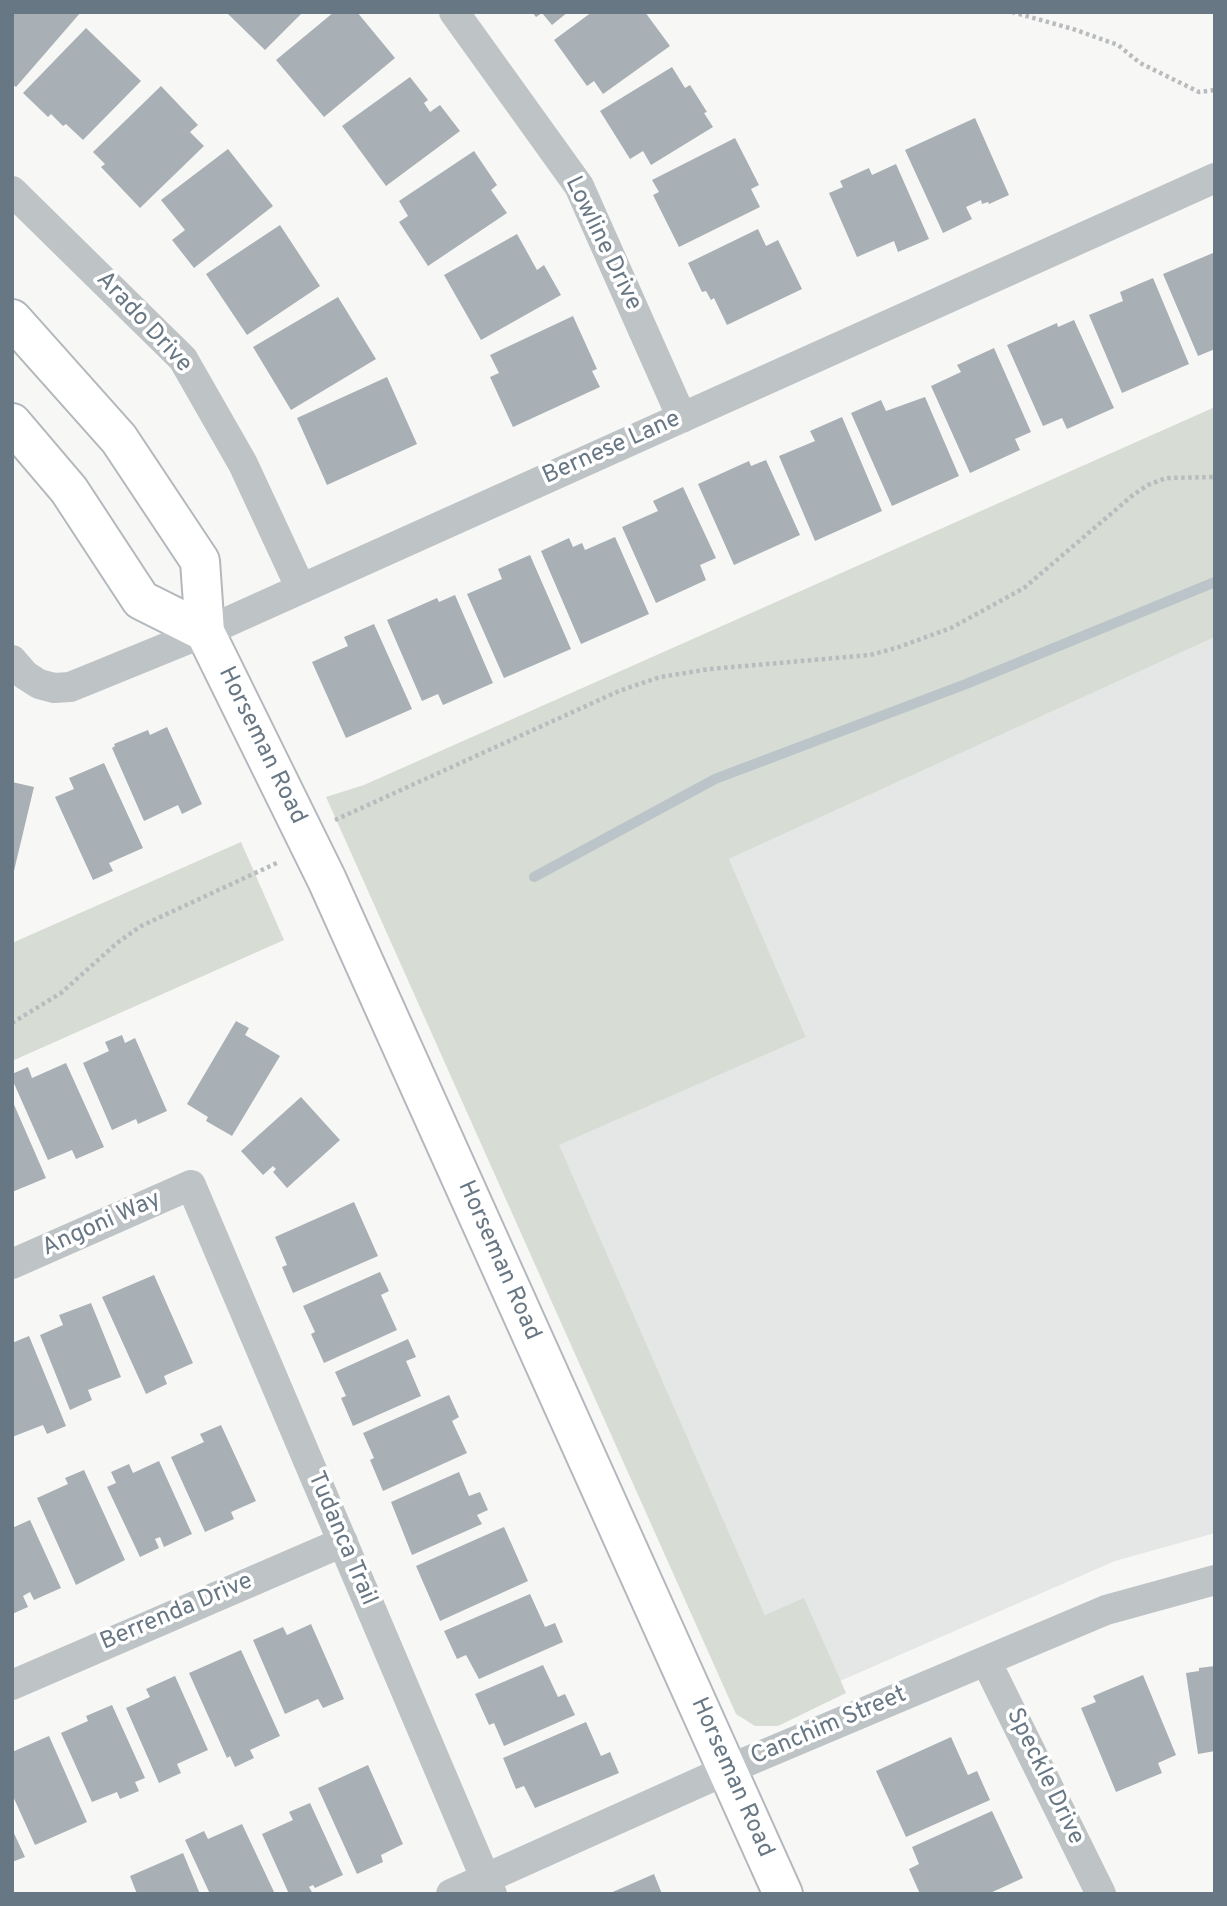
<!DOCTYPE html>
<style>
body{margin:0}
#map{position:relative;width:1227px;height:1906px;overflow:hidden;background:#f7f7f5;font-family:Overpass,sans-serif}
canvas{display:block}
.frame{position:absolute;inset:0;border:14px solid #687784;pointer-events:none}
</style>
<div id="map">
<canvas width="1227" height="1906"></canvas>
<div class="frame"></div>
</div>
<script>
const context = document.querySelector('canvas').getContext('2d');
context.lineJoin = 'round';
function fillPath(path, color) { context.fillStyle = color; context.fill(path, 'evenodd'); }
const poly = rows => new Path2D(rows.map(r => 'M' + r).join(''));
function stroke(path, color, width, dash) { context.strokeStyle = color; context.lineWidth = width; context.lineCap = dash ? 'butt' : 'round'; context.setLineDash(dash || []); context.stroke(path); }
function write(font, color, halo, rows, align = 'center') {
  context.font = font + ' Overpass,sans-serif'; context.lineWidth = 7; context.setLineDash([]); context.textBaseline = 'middle'; context.strokeStyle = halo; context.fillStyle = color; for (const [text, x, y, turn = 0] of rows) {
    context.save(); context.translate(x, y); context.rotate((+turn || 0) * Math.PI / 180); context.textAlign = isNaN(turn) ? turn : align; if (halo) context.strokeText(text, 0, 0); context.fillText(text, 0, 0); context.restore();
  }
}
fillPath(poly([
 [1215,637,1215,1533,1115,1561,840,1681,804,1599,765,1615,558,1145,806,1037,729,859]
]), '#e5e6e6');
fillPath(poly([
 [1215,407,1215,637,729,859,806,1037,559,1145,765,1615,804,1598,846,1693,778,1726,755,1726,736,1714,326,797,364,785],
 [241,842,284,940,12,1061,12,943]
]), '#d7dcd4');
stroke(poly([
 [534,877,715,779,966,684,1215,582]
]), '#bac4c9', 10);
fillPath(poly([
 [12,12,81,12,16,87,12,84],
 [226,12,303,12,265,50],
 [334,12,357,12,395,58,324,117,276,60],
 [532,12,568,12,552,25,542,13,536,17],
 [592,12,645,12,670,46,603,94,594,81,587,86,554,40],
 [86,28,141,81,83,140,66,124,63,126,51,114,48,117,23,93],
 [672,67,685,88,690,85,707,112,704,113,713,127,651,165,643,151,630,159,600,111],
 [410,77,428,100,424,103,430,112,440,105,460,131,386,186,342,126],
 [161,86,198,125,190,132,204,146,140,208,101,167,105,164,93,152],
 [975,118,1009,195,989,204,988,202,982,204,981,200,966,207,972,219,943,233,905,150],
 [735,138,759,185,751,189,760,207,679,247,653,195,659,192,652,180],
 [228,149,273,206,194,268,172,240,185,230,161,200],
 [474,151,497,185,491,190,507,213,428,266,399,222,408,216,399,201],
 [896,164,929,239,898,252,894,241,857,257,829,193,843,187,840,181,869,168,872,175],
 [280,225,320,286,247,335,206,274],
 [758,229,766,246,778,240,802,289,727,325,714,298,711,300,706,291,702,292,688,263],
 [517,234,537,270,544,265,561,295,481,340,444,275],
 [1213,253,1215,258,1215,349,1198,356,1163,274],
 [1153,278,1189,364,1122,393,1089,315,1123,301,1120,292],
 [338,297,376,359,291,410,253,347],
 [573,316,597,369,592,371,600,387,513,427,490,377,499,373,490,355],
 [1074,320,1114,408,1067,429,1062,418,1043,426,1007,345,1057,323,1058,327],
 [994,348,1031,432,1015,439,1020,450,970,473,931,386,961,372,957,365],
 [387,377,417,444,327,485,297,418],
 [925,397,959,476,892,506,851,413,881,400,886,411],
 [842,417,882,511,815,541,779,456,815,441,810,431],
 [766,460,800,535,734,565,698,484,749,461,751,466],
 [683,487,716,558,700,565,706,580,656,603,622,527,658,511,653,501],
 [615,537,649,614,581,644,541,551,569,538,573,547,582,543,585,550],
 [530,555,571,649,504,678,467,594,502,579,498,569],
 [455,595,493,683,443,705,438,694,422,701,387,620,437,598,439,602],
 [374,624,412,709,346,738,312,662,348,646,344,637],
 [167,727,202,804,182,814,178,805,144,821,112,748,115,746,114,744,148,730,150,735],
 [104,763,143,848,109,863,113,871,93,880,55,797,74,789,69,778],
 [12,782,34,787,13,875,12,875],
 [236,1021,249,1028,245,1035,280,1056,232,1136,206,1121,208,1117,187,1104],
 [122,1035,125,1043,135,1038,167,1111,138,1124,136,1119,112,1130,83,1063,109,1051,105,1042],
 [66,1063,104,1147,76,1159,72,1150,48,1160,12,1079,12,1074,28,1067,32,1078],
 [301,1097,340,1140,287,1188,273,1172,276,1169,273,1166,263,1175,241,1151],
 [12,1100,46,1178,12,1192],
 [354,1202,378,1256,293,1293,282,1267,287,1265,275,1237],
 [380,1272,389,1291,381,1295,397,1330,324,1363,311,1334,315,1332,303,1306],
 [154,1275,193,1363,164,1376,167,1384,146,1394,102,1297],
 [91,1303,121,1377,88,1390,92,1400,70,1410,40,1335,63,1325,59,1315],
 [29,1336,66,1426,47,1434,43,1425,12,1437,12,1343],
 [408,1339,416,1357,406,1361,421,1396,353,1426,341,1398,346,1396,335,1372],
 [449,1395,459,1417,452,1421,467,1453,383,1491,370,1460,374,1458,363,1433],
 [221,1425,256,1501,231,1512,234,1519,205,1532,171,1457,204,1442,200,1434],
 [159,1461,192,1534,164,1547,160,1537,155,1539,159,1548,140,1557,107,1487,116,1483,111,1472,129,1464,133,1473],
 [84,1470,125,1560,76,1585,37,1498,68,1484,65,1478],
 [459,1472,469,1496,480,1492,488,1510,477,1515,482,1524,412,1555,391,1502],
 [30,1520,61,1588,34,1600,30,1592,23,1596,28,1607,12,1614,12,1528],
 [504,1527,528,1581,440,1621,416,1566],
 [530,1594,545,1627,555,1623,563,1642,479,1679,466,1655,457,1659,444,1631],
 [311,1624,344,1699,323,1708,318,1699,285,1714,253,1640,283,1627,287,1635],
 [241,1650,280,1736,250,1750,254,1758,235,1767,230,1756,227,1758,189,1673],
 [543,1665,558,1697,565,1694,575,1715,504,1746,494,1723,489,1725,475,1694],
 [1215,1666,1215,1751,1198,1754,1186,1673,1199,1671,1199,1668],
 [1143,1675,1176,1755,1158,1763,1162,1773,1116,1792,1081,1708,1096,1702,1093,1696],
 [175,1676,208,1750,177,1764,181,1773,159,1783,126,1708,150,1697,146,1689],
 [112,1705,145,1778,135,1782,139,1791,120,1799,117,1792,92,1802,61,1733,88,1721,86,1716],
 [586,1722,601,1756,610,1752,619,1773,535,1808,524,1786,516,1789,503,1758],
 [49,1736,87,1822,35,1845,12,1794,12,1752],
 [951,1737,968,1775,977,1771,990,1800,906,1837,876,1771],
 [368,1765,403,1844,381,1855,383,1862,357,1874,318,1788],
 [310,1803,343,1875,315,1888,313,1885,309,1887,313,1894,289,1894,262,1834,293,1820,289,1812],
 [992,1811,1023,1878,988,1894,920,1894,909,1869,919,1864,912,1847],
 [242,1824,275,1894,210,1894,185,1840,204,1831,208,1839],
 [12,1829,25,1857,12,1862],
 [183,1853,200,1894,137,1894,130,1876],
 [654,1874,662,1894,608,1894]
]), '#a8b0b5');
const secondary = poly([
 [12,319,119,439,200,561,205,632,327,880,783,1894],
 [12,423,69,490,141,600,205,632]
]);
stroke(secondary, '#b3b8bd', 42);
stroke(poly([
 [1012,12,1073,29,1118,45,1140,63,1199,92,1215,90],
 [335,820,619,691,660,677,710,669,870,655,896,648,951,628,1024,588,1133,495,1148,485,1166,478,1215,477],
 [12,1023,61,993,117,943,141,926,279,862]
]), '#b9bcbe', 4.5, [3.5, 3.5]);
stroke(poly([
 [454,12,579,186,682,418],
 [12,191,183,359,243,464,301,589],
 [12,660,25,675,39,684,54,688,70,687,85,681,205,632,1215,178],
 [12,1264,191,1185,492,1894],
 [986,1661,1101,1894],
 [12,1685,343,1542],
 [451,1894,727,1770,1106,1610,1215,1580]
]), '#bec3c6', 30);
stroke(secondary, '#fff', 38);
write('24px', '#687784', '#fff', [
 ["Lowline Drive",602,244,64],
 ["Arado Drive",143,323,47],
 ["Bernese Lane",612,449,-24],
 ["Horseman Road",261,746,64],
 ["Angoni Way",102,1225,-24],
 ["Horseman Road",498,1261,66],
 ["Tudanca Trail",341,1539,67],
 ["Berrenda Drive",177,1613,-23],
 ["Canchim Street",829,1727,-23],
 ["Speckle Drive",1044,1777,64],
 ["Horseman Road",731,1778,66]
]);
</script>
